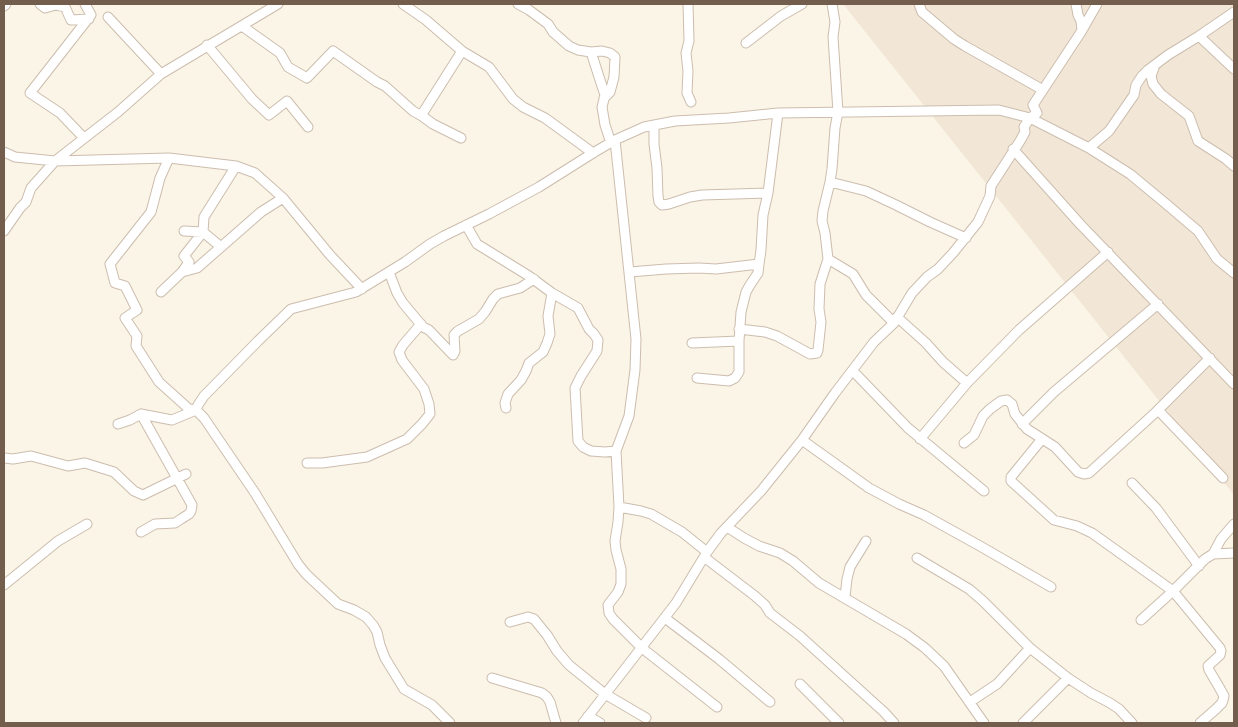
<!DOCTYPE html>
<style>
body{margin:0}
#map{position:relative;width:1238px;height:727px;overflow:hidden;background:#fbf5e7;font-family:Raleway,sans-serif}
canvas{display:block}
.frame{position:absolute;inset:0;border:5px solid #735e4d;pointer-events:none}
</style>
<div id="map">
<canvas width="1238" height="727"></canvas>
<div class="frame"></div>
</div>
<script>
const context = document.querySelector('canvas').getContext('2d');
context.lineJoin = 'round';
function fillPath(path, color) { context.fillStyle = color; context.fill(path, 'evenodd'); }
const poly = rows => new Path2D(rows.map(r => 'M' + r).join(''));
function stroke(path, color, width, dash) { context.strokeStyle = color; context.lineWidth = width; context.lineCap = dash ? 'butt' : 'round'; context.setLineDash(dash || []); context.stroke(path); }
fillPath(poly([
 [843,4,1234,4,1234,495,965,157]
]), '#f2e7d6');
const minor = poly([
 [40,4,45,8,56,5,65,7,71,20,89,19],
 [403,4,426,20,462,51,489,67,513,99,523,107,545,118,593,153],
 [518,4,529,10,548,24,553,32,569,46,578,50,591,52,600,80,605,95,602,107,605,125,611,143],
 [688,4,689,41,686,53,688,71,687,93,691,102],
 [832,4,835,22,833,37,838,112,835,128,832,169,830,182,866,191,896,205,930,222,966,238],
 [919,4,922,12,954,39,965,46,1043,90],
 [1076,4,1078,15,1081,21,1082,30],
 [4,6,6,4],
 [108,17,161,74],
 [242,26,280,53,288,67,307,78,333,51,377,82,385,86,413,111,422,116],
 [1199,36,1234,12],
 [746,43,781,16,802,4],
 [207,45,252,99,269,115,287,101,308,127],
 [591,52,602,51,610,53,615,57,614,77,610,92,604,98],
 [1155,65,1151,76,1153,84,1161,94,1189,116,1198,141,1226,159,1234,166],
 [654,125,654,144,657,168,658,196,659,202,662,205,669,204,690,197,702,195,768,193],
 [84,138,60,113,30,93,91,15,85,4],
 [461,138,433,124,422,116,424,111,462,51],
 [615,140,636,339,635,370,629,416,616,451,619,507,618,522,615,541,616,550,621,569,621,584,618,592,608,605,609,613,613,619,642,648,717,707],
 [1089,148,1130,174,1165,203,1198,231,1217,259,1234,273],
 [1013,149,1080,224,1234,384],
 [4,152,15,157,55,161,118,112,161,74,278,4],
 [169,158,160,178,151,212,110,264,115,283,125,286,137,310,125,318,137,336,136,346,159,382,189,409,196,410],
 [830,182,823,211,822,221,825,233,828,259,853,274,866,295,894,323],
 [466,225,477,244,529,276,552,293,578,308,589,329,594,334,598,340,597,351,581,376,575,388,578,441,583,447,591,451,605,452,616,451],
 [4,231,20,208,26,202,31,188,55,161,169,158,236,166,255,173,283,198,330,255,362,289],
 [184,231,203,232,221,247,261,212,283,198],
 [182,272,197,268,221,247],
 [389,272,397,293,403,303,423,327,429,330,453,355,455,351,454,335,458,331,479,319,485,312,493,299,498,294,520,288,534,279],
 [630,272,666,269,699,268,716,269,759,264,761,250,763,215,768,193,778,113],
 [161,292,182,272,189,262,184,256,203,232,204,217,236,166],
 [897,317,926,343,943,362,967,383],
 [739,329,765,332,777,336,810,354,817,353,818,350,821,322,819,309,820,284,828,259],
 [692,343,739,341],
 [853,371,908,428,984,491],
 [697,378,729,381,735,378,739,372,739,341,741,312,746,292,750,285,758,273,759,264],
 [506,408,505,403,508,394,521,380,526,371,529,363,543,352,547,343,550,334,548,316,552,293],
 [1158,410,1223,478],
 [141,414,192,505,191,511,189,514,181,519,175,523,155,524,141,532],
 [118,424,130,420,141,414,172,420,196,410],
 [1022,424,1054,392,1158,304],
 [920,439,967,383,1019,330,1108,252],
 [1042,439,1011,477,1011,481,1054,520,1077,526,1092,533,1173,591,1220,648,1221,651,1220,655,1208,666,1209,670,1219,687,1224,696,1223,700,1222,703,1216,709,1200,723],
 [802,440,869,488,899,504,924,515,980,546,1051,587],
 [964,443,974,435,983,416,990,409,1001,401,1007,400,1012,404,1015,414,1027,429,1055,447,1078,472,1084,474,1089,473,1156,412,1210,358],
 [4,458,13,459,31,456,68,466,85,463,114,472,134,491,143,495,186,474],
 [307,463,322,463,367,457,407,439,422,424,430,414,429,404,424,389,402,360,399,352,403,345,421,324],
 [1132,483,1156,508,1199,566],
 [619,507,641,511,651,514,682,532,707,552],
 [727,527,744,538,759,546,780,553,793,561,819,583,906,634,925,648,944,666,984,723],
 [1213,554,1221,539,1234,524],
 [704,557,755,596,765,605,770,613,800,636,884,712,894,723],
 [917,558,969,589,983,601,1030,648,1068,678],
 [4,585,58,541,87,524],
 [845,597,847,579,850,567,866,541],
 [665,618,719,659,770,702],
 [1141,620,1173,591,1205,559,1213,554,1234,553],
 [510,622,528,617,534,619,547,635,557,651,569,665,605,694,646,718],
 [492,678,542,693,547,697,550,702,556,723],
 [800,684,839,723],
 [970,702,997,684,1030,648],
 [588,716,600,723],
 [450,723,432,705,404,689,385,658,380,645,377,632,373,625,366,617,354,610,338,604,306,574,298,564,255,493,204,418,196,410,198,405,204,396,258,341,291,309,356,292,405,262,430,244,444,236,489,214,539,187,593,153,615,140,644,127,675,121,729,118,778,113,999,110,1030,118,1089,148,1109,131,1134,95,1136,85,1142,76,1148,70,1168,55,1199,36,1234,69],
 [583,723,676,603,707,552,721,533,761,491,802,440,835,393,874,342,894,323,912,293,927,277,938,269,953,253,978,222,990,196,991,186,1020,141,1025,132,1024,127,1030,118,1037,113,1033,105,1081,32,1097,4],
 [1023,723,1068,678,1091,693,1110,703,1119,709,1132,723]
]);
stroke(minor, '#ccbdae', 11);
stroke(minor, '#fff', 9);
</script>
